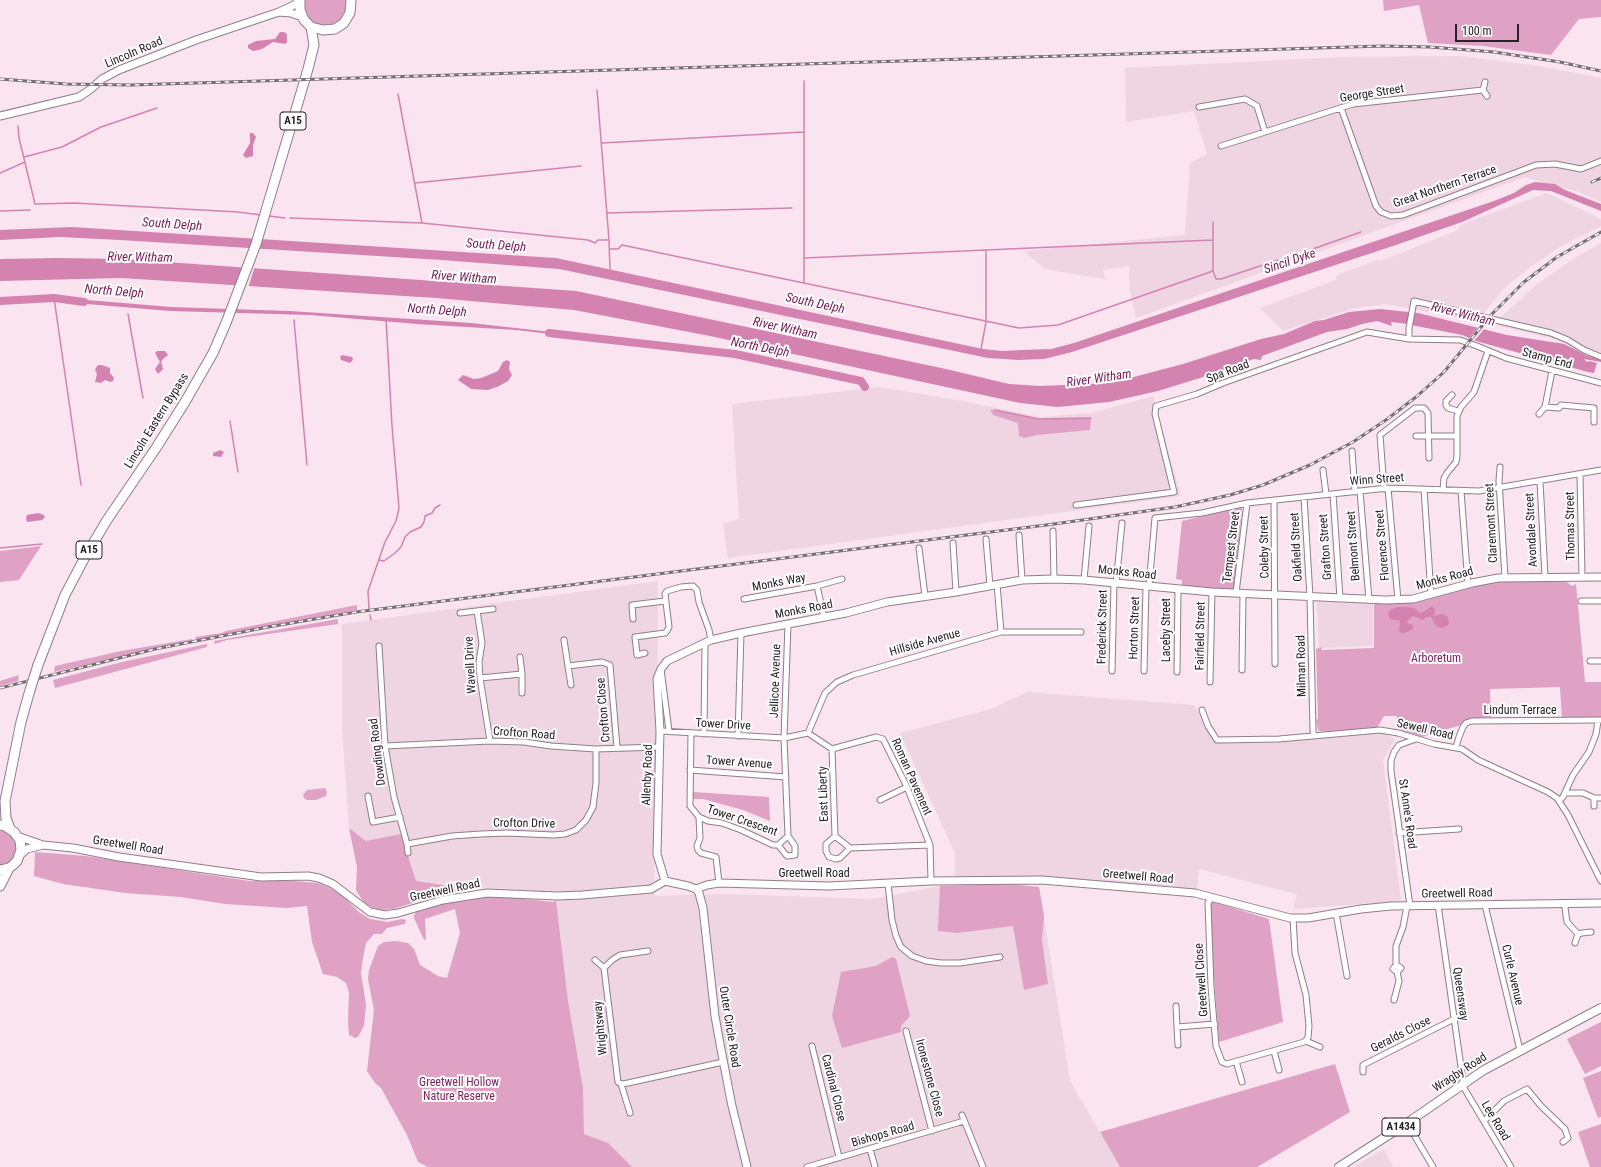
<!DOCTYPE html>
<style>
body{margin:0}
#map{position:relative;width:1601px;height:1167px;overflow:hidden;background:#f9e4ef;font-family:"Roboto Condensed",sans-serif}
canvas{display:block}
.scale{position:absolute;left:1455px;top:24px;width:64px;height:18px;box-sizing:border-box;border:2px solid #282125;border-top:0;padding-left:5px;font-size:12px;line-height:14px;white-space:nowrap;color:#282125;-webkit-text-stroke:3px #fff;paint-order:stroke}
</style>
<div id="map">
<canvas width="1601" height="1167"></canvas>
<div class="scale">100 m</div>
</div>
<script>
const context = document.querySelector('canvas').getContext('2d');
context.lineJoin = 'round';
function fillPath(path, color) { context.fillStyle = color; context.fill(path, 'evenodd'); }
const poly = rows => new Path2D(rows.map(r => 'M' + r).join(''));
function stroke(path, color, width, dash) { context.strokeStyle = color; context.lineWidth = width; context.lineCap = dash ? 'butt' : 'round'; context.setLineDash(dash || []); context.stroke(path); }
function write(font, color, halo, rows, align = 'center') {
  context.font = font + ' "Roboto Condensed",sans-serif'; context.lineWidth = 4; context.setLineDash([]); context.textBaseline = 'middle'; context.strokeStyle = halo; context.fillStyle = color; for (const [text, x, y, turn = 0] of rows) {
    context.save(); context.translate(x, y); context.rotate((+turn || 0) * Math.PI / 180); context.textAlign = isNaN(turn) ? turn : align; if (halo) context.strokeText(text, 0, 0); context.fillText(text, 0, 0); context.restore();
  }
}
fillPath(poly([
 [1459,56,1539,66,1601,78,1601,202,1579,192,1525,177,1136,318,1130,292,1129,266,1103,270,1105,279,1045,269,1024,251,1185,235,1190,163,1207,154,1194,111,1126,122,1125,68,1343,57],
 [1547,193,1601,219,1601,226,1558,248,1532,266,1503,289,1477,322,1387,304,1355,308,1283,331,1260,308,1336,280,1337,275,1378,260,1381,261,1458,230,1460,225],
 [1601,243,1601,359,1588,356,1555,339,1499,326,1500,318,1537,284,1576,257],
 [880,387,962,401,1040,417,1092,413,1153,396,1181,496,728,558,723,524,739,519,732,404],
 [658,581,657,742,654,896,724,894,873,899,940,886,1009,884,1039,887,1070,1081,1120,1167,632,1167,608,1143,584,1134,583,1088,568,1001,556,900,553,892,443,885,416,881,401,834,366,841,349,828,342,728,342,624],
 [1317,602,1373,603,1373,646,1319,648],
 [1027,692,1194,705,1217,743,1384,733,1395,739,1383,760,1401,901,1293,909,1297,894,1199,869,1197,890,1174,886,1124,884,1038,876,955,877,955,853,900,733,991,709],
 [1384,1149,1393,1167,1353,1167]
]), '#efd4e2');
fillPath(poly([
 [304,0,347,0,348,4,345,15,337,23,326,27,315,24,309,20,305,13],
 [1383,0,1601,0,1601,17,1579,19,1551,55,1483,46,1428,43,1419,5,1384,11],
 [990,410,995,410,1039,419,1091,418,1090,430,1037,435,1024,438,1019,436,1018,423,993,415],
 [1242,507,1235,591,1182,588,1182,580,1176,579,1182,521],
 [41,546,19,580,0,582,0,551],
 [1502,580,1567,582,1572,586,1576,584,1585,682,1601,682,1601,719,1562,719,1560,687,1490,689,1491,717,1472,719,1461,725,1422,737,1396,729,1397,716,1384,716,1377,728,1328,732,1320,731,1318,730,1316,722,1318,718,1316,649,1321,647,1322,650,1374,648,1374,604,1410,602,1408,598],
 [357,605,357,610,196,640,195,637,222,633,226,631],
 [338,619,338,624,227,640,215,644,214,641],
 [192,639,193,640,54,672,55,666,121,651],
 [207,644,207,647,55,688,53,680,122,662],
 [19,675,18,681,0,686,0,681],
 [325,788,327,792,326,796,316,800,307,800,304,798,303,795,307,790],
 [693,792,769,797,770,821,743,810,703,799,693,799],
 [349,828,366,841,401,834,416,881,443,885,478,887,445,893,393,909,382,910,373,908,364,903,356,890,357,867],
 [0,829,8,832,15,839,17,846,15,856,8,864,0,867],
 [35,852,86,856,249,881,294,881,318,883,332,889,343,896,359,912,370,919,388,922,402,919,406,920,405,924,387,928,382,934,374,934,366,943,363,958,361,973,366,1005,364,1026,358,1037,355,1038,349,1035,348,1021,349,993,346,983,337,977,323,974,312,942,307,906,287,908,225,904,181,897,125,893,63,884,34,876],
 [1009,884,1039,887,1044,916,1042,940,1048,984,1024,990,1013,926,957,933,938,931,940,886],
 [479,896,496,896,553,902,556,900,568,1001,583,1088,584,1134,608,1143,632,1167,428,1167,418,1162,407,1135,381,1088,375,1083,367,1071,374,1010,368,979,369,970,378,946,384,942,396,941,408,943,414,949,420,965,438,976,447,978,460,933,455,909,425,919,426,939,424,940,414,918,414,915,418,910,436,905],
 [1214,902,1269,919,1283,1022,1219,1042,1208,903],
 [892,957,896,959,910,1016,901,1026,901,1032,842,1048,832,1016,841,972,876,966],
 [1601,1022,1601,1066,1585,1074,1567,1039],
 [1335,1064,1350,1112,1257,1167,1120,1167,1100,1132],
 [1601,1071,1601,1117,1598,1118,1583,1078],
 [1601,1124,1601,1167,1590,1167,1578,1132]
]), '#dfa1c4');
fillPath(poly([
 [280,32,284,32,287,34,287,42,285,44,273,42,262,49,258,50,253,51,248,48,248,45,256,41,275,39],
 [250,133,253,133,256,137,253,145,253,156,246,158,243,155,250,143],
 [1535,182,1555,184,1565,190,1601,204,1601,211,1551,191,1533,190,1462,222,1393,246,1072,352,1044,359,1018,360,988,358,559,269,442,260,120,240,60,237,0,240,0,230,72,227,556,258,983,349,1002,351,1022,350,1051,349,1074,343,1494,201,1514,193,1526,185],
 [58,258,124,259,576,291,946,369,1009,384,1040,386,1111,383,1183,364,1261,339,1284,334,1315,321,1324,320,1349,312,1380,309,1418,313,1507,335,1564,344,1588,356,1601,359,1601,362,1584,359,1587,362,1589,361,1597,363,1594,373,1588,372,1476,341,1462,335,1401,323,1391,322,1392,326,1377,321,1362,324,1347,329,1327,332,1262,356,1261,360,1254,359,1200,378,1158,391,1109,402,1058,407,1020,403,710,336,574,310,436,298,121,278,0,281,0,259],
 [75,299,171,307,290,311,471,323,560,333,560,335,516,330,417,324,310,315,170,311,75,303],
 [157,351,165,351,168,355,163,359,161,362,163,369,158,374,155,369,160,362,155,353],
 [342,355,352,357,353,359,352,361,350,363,341,360,340,357],
 [507,360,510,362,509,369,512,375,508,381,497,387,488,390,471,389,458,380,463,375,474,379,481,378,491,374,498,371,503,362],
 [99,365,102,365,110,368,110,373,114,378,113,381,110,382,105,380,101,383,95,382,97,374,95,370,97,366],
 [220,450,224,452,221,457,213,456,213,453],
 [38,513,44,515,45,517,42,520,27,522,26,518,27,515],
 [1432,606,1435,610,1434,616,1443,614,1448,617,1449,623,1447,626,1441,628,1436,626,1431,617,1426,617,1423,620,1413,616,1407,621,1408,624,1413,625,1413,629,1405,633,1402,633,1399,631,1400,621,1390,619,1388,614,1390,610,1397,607,1408,607,1416,609,1417,611,1421,613]
]), '#d483b1');
fillPath(poly([
 [244,265,255,266,248,288,236,287],
 [1480,325,1486,327,1474,341,1468,340]
]), '#f9e4ef');
stroke(poly([
 [804,81,804,283],
 [597,90,609,240,610,270],
 [398,94,422,223],
 [18,126,19,138,35,204,74,203,238,212,261,215],
 [602,143,804,132],
 [24,157,62,147,101,127,157,108],
 [0,173,25,162],
 [415,183,581,166],
 [0,211,30,210],
 [607,213,792,208],
 [269,216,285,218],
 [290,218,422,223,588,240,595,243,598,240,609,240],
 [1213,222,1213,271,1216,279,1221,279,1278,260],
 [610,249,618,249,622,245,1019,328,1058,325,1213,271],
 [1304,252,1361,232],
 [804,258,1213,240],
 [54,298,81,485],
 [128,314,143,398],
 [294,320,307,465],
 [981,349,986,322,986,250],
 [995,410,1039,419,1091,418],
 [230,421,238,472],
 [0,548,42,544],
 [379,560,384,561,395,553,401,547,405,537,410,532,421,527,424,522,425,516,432,513,435,508,440,505],
 [369,609,368,591,385,542,396,521,399,508,392,426,386,319],
 [370,615,371,620]
]), '#d483b1', 1.5);
stroke(poly([
 [0,301,54,298,84,302],
 [549,333,735,354,861,381,865,387]
]), '#d483b1', 8);
const street = poly([
 [1483,90,1485,82],
 [1199,107,1245,99,1257,106,1265,132],
 [1341,108,1376,206,1381,212,1391,216,1403,215,1536,165,1555,164,1581,169,1601,161],
 [1221,146,1353,104,1483,90,1487,96],
 [1409,339,1409,328,1414,301,1551,333,1568,340,1584,350,1601,357],
 [1452,395,1446,401,1446,405,1448,408,1458,411],
 [1545,407,1559,408,1561,405,1594,408,1594,422],
 [1539,414,1545,407,1552,371],
 [1416,436,1456,436],
 [1352,451,1355,492],
 [1500,467,1499,481,1505,577],
 [1323,470,1326,494],
 [1580,474,1582,577],
 [1540,481,1545,577],
 [1388,488,1398,600],
 [1384,489,1380,435,1415,408,1424,408,1428,413,1429,458],
 [1424,489,1431,594],
 [1443,490,1444,478,1447,473,1456,462,1457,456,1457,416,1461,407,1474,392,1488,351],
 [1360,491,1369,600],
 [1461,491,1468,584],
 [1333,494,1340,598],
 [1304,497,1310,597,1313,731,1314,735],
 [1274,500,1275,664],
 [1076,505,1174,492,1155,414,1156,406,1197,394,1223,383,1367,332,1409,339,1460,340,1477,346,1506,358,1601,383],
 [1053,531,1054,579],
 [1019,535,1022,580],
 [986,539,990,586],
 [953,543,956,592],
 [919,548,925,596],
 [1084,580,1089,526],
 [997,584,1001,632],
 [1116,584,1122,523],
 [817,586,824,617],
 [1149,586,1155,518,1202,513,1247,503,1388,488,1479,491,1601,470],
 [1236,593,1247,503],
 [744,599,817,586,842,579],
 [1581,601,1601,601],
 [477,611,482,643,479,662,480,678,490,741],
 [460,613,493,609],
 [633,619,632,605,665,601],
 [564,640,568,666,602,662,610,665,617,747],
 [379,646,385,746,394,797,407,844,408,853],
 [645,653,637,655,635,637,665,633,667,631,669,627,665,594,667,591,681,587,693,586,697,590,699,602,709,630,711,640],
 [1590,661,1601,661],
 [568,666,571,685],
 [661,669,669,731],
 [1242,670,1243,594],
 [1112,671,1114,583],
 [1144,671,1146,586],
 [1177,672,1178,589],
 [522,674,522,693],
 [480,678,522,674,520,657],
 [1210,682,1212,592],
 [1202,710,1208,726,1217,740,1279,739,1380,730,1398,733,1434,744,1462,749,1478,760,1548,792,1557,798,1568,815,1601,881],
 [660,731,784,738,808,733,832,749,876,737,883,739,907,787,930,845,931,881],
 [691,733,690,806,699,817,708,821,722,823,741,830,773,845,778,845,788,836,784,738,788,624],
 [808,733,825,693,837,682,853,675,1001,632,1081,632],
 [704,734,705,642],
 [738,736,741,633],
 [385,746,490,741,524,742,551,746,596,749,660,747],
 [1456,747,1459,737,1463,727,1466,723,1472,721,1601,720],
 [832,749,835,836,850,848,930,845],
 [690,770,786,777],
 [1565,793,1583,793,1594,798,1601,798],
 [368,796,373,822,400,817],
 [880,800,907,787],
 [1559,801,1563,797,1573,775,1589,752,1596,734,1598,721],
 [1594,806,1594,798],
 [699,817,700,838,697,846,698,850,701,853,716,857,719,883],
 [1399,833,1459,829],
 [835,836,826,844,826,851,829,857,836,859,840,858,850,848],
 [407,844,452,836,481,834,507,833,553,835,565,834,576,830,586,820,593,807,596,783,596,749],
 [778,845,787,856,795,855,795,846,788,836],
 [888,884,892,920,896,936,901,947,912,956,926,961,941,963,960,963,1000,957],
 [1212,897,1208,903,1211,987,1216,1046,1222,1062,1227,1064,1304,1042,1308,1038,1309,1026,1306,995,1295,953,1293,918],
 [1566,903,1565,908,1567,922,1578,934],
 [1438,905,1464,1088,1511,1167],
 [1485,905,1520,1050],
 [1410,906,1391,771,1391,761,1394,752,1399,745,1416,739],
 [1336,913,1347,976],
 [1575,943,1578,934,1582,933,1591,932],
 [648,951,620,955,612,960,604,968,618,1082,621,1084,628,1083,723,1062],
 [595,960,604,968],
 [1397,972,1401,968,1396,965,1396,946,1403,927,1407,906],
 [1394,1000,1399,981,1397,972,1393,969,1396,965],
 [1176,1006,1177,1027],
 [906,1031,932,1131],
 [1306,1041,1320,1047],
 [1178,1045,1177,1027,1215,1024],
 [812,1046,839,1157],
 [1274,1051,1279,1070],
 [1236,1061,1242,1082],
 [1363,1072,1363,1065,1454,1019],
 [621,1084,630,1113],
 [962,1115,983,1167],
 [1484,1121,1504,1101,1527,1089,1541,1106,1565,1129,1568,1138,1563,1142],
 [1407,1123,1433,1167],
 [870,1149,875,1167],
 [807,1167,964,1121]
]);
const secondary = poly([
 [279,12,291,13,302,17],
 [0,116,79,97,91,89,102,79,119,70,196,40,279,12,294,5,299,0],
 [17,836,43,845,73,848,119,857,247,875,261,877,308,876,319,878,333,884,370,912,385,915,398,913,443,900,487,893,557,896,582,895,651,889,665,881,688,886,696,889,707,885,719,883,829,886,931,881,1042,880,1195,893,1290,918,1308,918,1361,909,1391,906,1601,903],
 [20,855,27,849,43,845],
 [665,881,657,854,660,731,657,679,661,669,667,661,711,640,741,633,846,613,887,602,956,592,1022,580,1054,579,1084,580,1212,592,1385,600,1413,599,1472,583,1498,578,1601,577],
 [696,889,699,893,703,908,715,1016,720,1044,732,1106,747,1167]
]);
const primary = poly([
 [1339,1167,1407,1123,1484,1070,1601,1008]
]);
const highway = poly([
 [300,0,300,10,304,20,311,27,323,30,335,29,344,23,350,13,351,0],
 [38,665,65,595,85,557,107,520,156,448,185,402,213,353,226,323,256,244,308,69,314,45,311,27],
 [0,825,5,826,14,832,20,840,21,850,17,861,13,865,9,868,0,870],
 [10,829,6,818,5,801,21,722,30,690],
 [0,886,9,868]
]);
stroke(street, '#907e88', 7);
stroke(secondary, '#907e88', 9);
stroke(primary, '#907e88', 10);
stroke(highway, '#907e88', 11);
stroke(street, '#fff', 5);
stroke(secondary, '#fff', 7);
stroke(primary, '#fff', 8);
stroke(highway, '#fff', 9);
const rail = poly([
 [0,79,66,84,131,85,1382,46,1430,47,1494,52,1560,62,1601,71],
 [1592,182,1601,178],
 [0,688,155,649,268,627,356,612,1054,524,1175,507,1230,495,1263,485,1310,465,1353,442,1386,420,1416,397,1444,372,1491,315,1524,282,1557,257,1601,232]
]);
stroke(rail, '#796d74', 3);
stroke(rail, '#fff', 1.5, [4.5]);
const highwayBridge = poly([
 [30,690,38,665]
]);
stroke(highwayBridge, '#907e88', 11, []);
stroke(highwayBridge, '#fff', 9);
for (const [x, y, w] of [
 [293,121,26],
 [89,550,26],
 [1401,1127,38]
]) { const box = new Path2D(); box.roundRect(x - w / 2, y - 9, w, 18, 3); context.fillStyle = '#fff'; context.fill(box); stroke(box, '#282125', 1); }
write('bold 11px', '#282125', null, [
 ["A15",293,121],
 ["A15",89,550],
 ["A1434",1401,1127]
]);
write('12px', '#282125', '#fff', [
 ["Lincoln Road",134,53,-23],
 ["George Street",1372,94,-9],
 ["Great Northern Terrace",1445,187,-19],
 ["Stamp End",1547,359,15],
 ["Spa Road",1228,372,-21],
 ["Lincoln Eastern Bypass",157,421,-58],
 ["Winn Street",1377,480,-4],
 ["Claremont Street",1492,523,-93],
 ["Thomas Street",1571,526,-91],
 ["Avondale Street",1532,530,-93],
 ["Florence Street",1383,545,-95],
 ["Belmont Street",1354,546,-94],
 ["Tempest Street",1232,547,-83],
 ["Coleby Street",1265,547,-91],
 ["Oakfield Street",1297,547,-93],
 ["Grafton Street",1326,547,-94],
 ["Monks Road",1127,573,6],
 ["Monks Road",1445,579,-15],
 ["Monks Way",779,583,-11],
 ["Monks Road",804,610,-11],
 ["Frederick Street",1103,627,-89],
 ["Horton Street",1135,628,-88],
 ["Laceby Street",1167,630,-90],
 ["Fairfield Street",1201,636,-89],
 ["Hillside Avenue",925,643,-16],
 ["Wavell Drive",471,665,-93],
 ["Milman Road",1302,666,-91],
 ["Jellicoe Avenue",776,681,-88],
 ["Crofton Close",604,710,-95],
 ["Lindum Terrace",1520,711],
 ["Tower Drive",723,725,3],
 ["Sewell Road",1425,730,13],
 ["Crofton Road",524,734,4],
 ["Dowding Road",378,752,-97],
 ["Tower Avenue",739,763,4],
 ["Allenby Road",648,775,-88],
 ["Roman Pavement",911,777,66],
 ["East Liberty",824,794,-92],
 ["St Anne's Road",1407,814,82],
 ["Tower Crescent",742,821,19],
 ["Crofton Drive",524,824,1],
 ["Greetwell Road",128,846,9],
 ["Greetwell Road",814,874],
 ["Greetwell Road",1138,877,5],
 ["Greetwell Road",445,891,-12],
 ["Greetwell Road",1457,894,-1],
 ["Curle Avenue",1512,975,77],
 ["Greetwell Close",1202,980,-94],
 ["Queensway",1460,994,82],
 ["Outer Circle Road",729,1027,81],
 ["Wrightsway",601,1028,-96],
 ["Geralds Close",1401,1035,-27],
 ["Wragby Road",1460,1073,-33],
 ["Ironestone Close",929,1078,75],
 ["Cardinal Close",833,1088,76],
 ["Lee Road",1495,1121,59],
 ["Bishops Road",883,1135,-16]
]);
write('12px', '#80215f', '#fff', [
 ["Arboretum",1436,659],
 ["Greetwell Hollow",459,1083],
 ["Nature Reserve",459,1097]
]);
write('italic 13px', '#781958', '#fff', [
 ["South Delph",172,225,4],
 ["South Delph",496,246,4],
 ["River Witham",140,258,1],
 ["Sincil Dyke",1290,262,-19],
 ["River Witham",464,278,4],
 ["North Delph",114,292,5],
 ["South Delph",815,304,12],
 ["North Delph",437,311,4],
 ["River Witham",1463,315,14],
 ["River Witham",785,329,12],
 ["North Delph",760,348,11],
 ["River Witham",1099,379,-8]
]);
</script>
